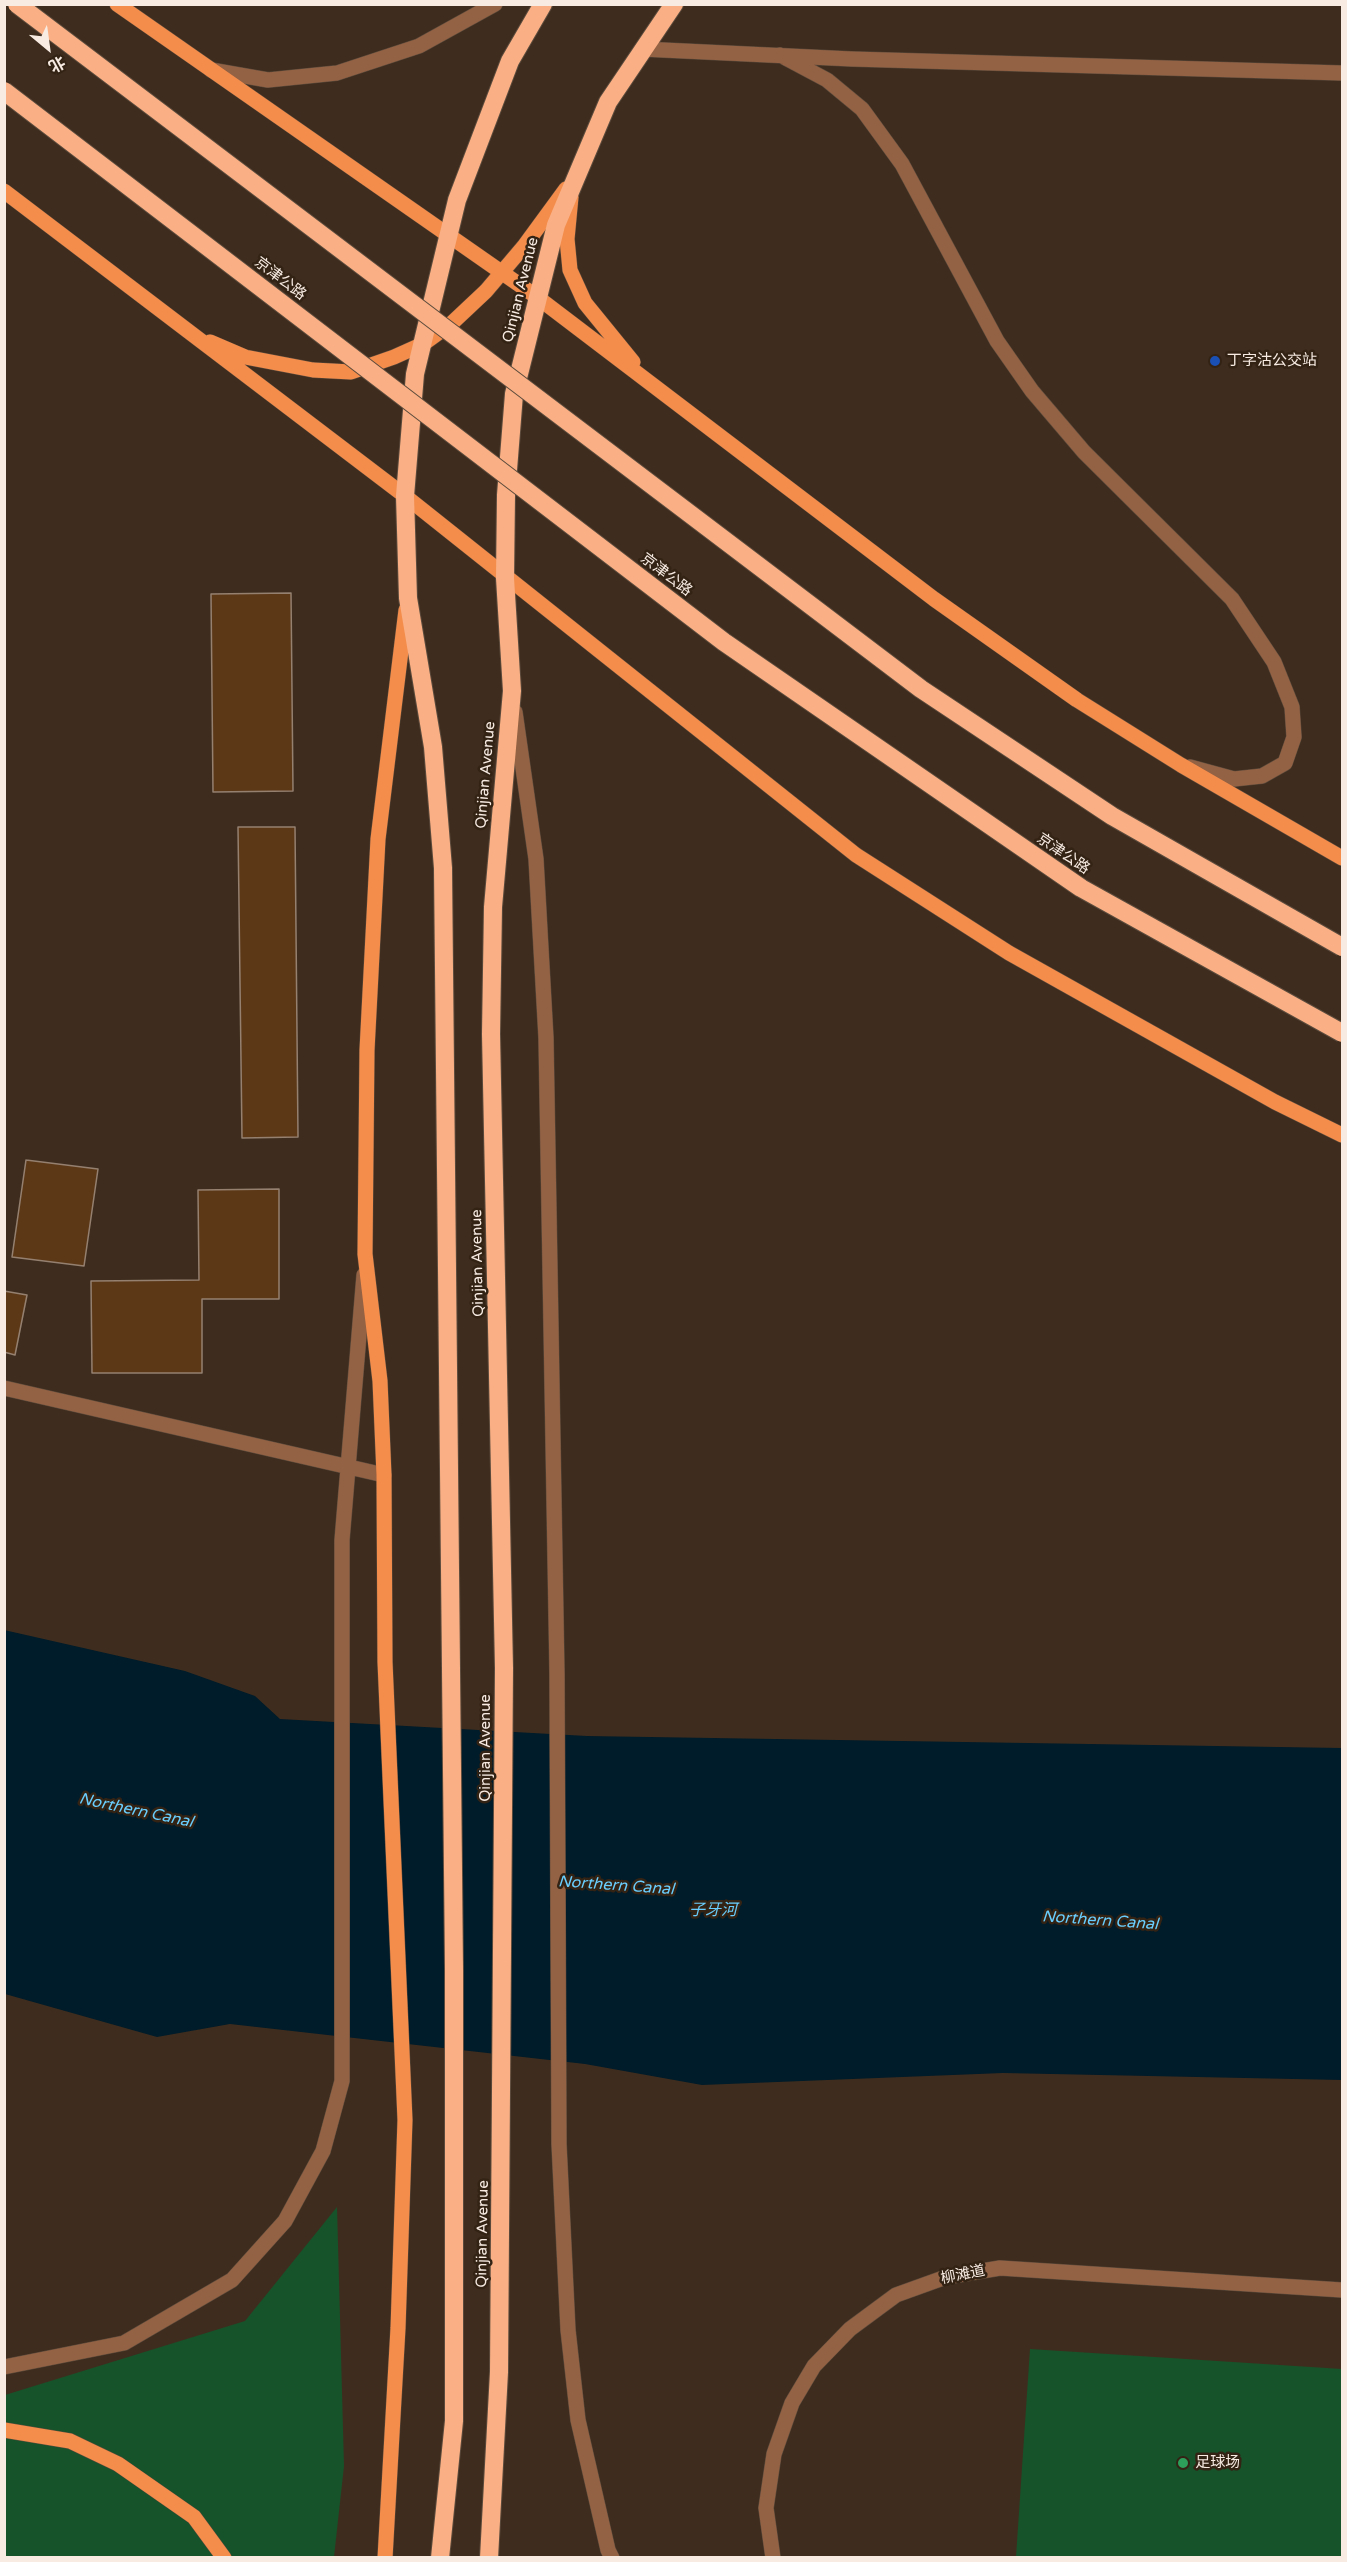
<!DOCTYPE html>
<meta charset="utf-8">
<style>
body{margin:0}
#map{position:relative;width:1347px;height:2562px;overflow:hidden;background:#3e2d1e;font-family:"Varela Round","Noto Sans SC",sans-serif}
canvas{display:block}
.frame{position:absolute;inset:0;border:6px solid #f7ebe2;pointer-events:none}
.north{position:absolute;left:18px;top:18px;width:60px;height:60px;-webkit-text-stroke:4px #332315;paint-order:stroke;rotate:151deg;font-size:16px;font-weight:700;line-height:24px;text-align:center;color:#f7ebe2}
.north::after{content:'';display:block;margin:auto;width:21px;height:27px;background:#f7ebe2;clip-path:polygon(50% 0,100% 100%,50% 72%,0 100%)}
</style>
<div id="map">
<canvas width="1347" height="2562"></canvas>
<div class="frame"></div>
<div class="north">北</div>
</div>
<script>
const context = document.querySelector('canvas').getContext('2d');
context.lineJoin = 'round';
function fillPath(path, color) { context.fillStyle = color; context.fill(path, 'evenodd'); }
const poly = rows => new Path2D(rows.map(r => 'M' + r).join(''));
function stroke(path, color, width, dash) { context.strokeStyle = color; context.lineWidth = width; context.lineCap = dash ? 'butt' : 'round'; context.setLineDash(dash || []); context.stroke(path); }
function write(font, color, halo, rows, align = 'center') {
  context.font = font + ' "Varela Round","Noto Sans SC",sans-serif'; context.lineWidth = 5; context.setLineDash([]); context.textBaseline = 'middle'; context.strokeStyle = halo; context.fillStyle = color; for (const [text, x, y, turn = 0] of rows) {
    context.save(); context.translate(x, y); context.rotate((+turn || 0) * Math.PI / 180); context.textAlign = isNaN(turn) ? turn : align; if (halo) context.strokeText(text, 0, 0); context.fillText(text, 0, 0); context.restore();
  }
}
fillPath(poly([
 [337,2207,344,2466,334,2557,5,2558,5,2395,245,2321],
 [1030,2349,1342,2369,1342,2557,1016,2557]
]), '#17532a');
fillPath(poly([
 [4,1630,185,1671,255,1696,280,1719,587,1736,1342,1748,1342,2080,1003,2073,702,2085,585,2064,230,2024,157,2037,5,1994]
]), '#001b29');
const building = poly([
 [291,593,293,791,213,792,211,594,291,593],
 [238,827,295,827,298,1137,242,1138,238,827],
 [26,1160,98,1169,84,1266,12,1257,26,1160],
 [279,1189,279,1299,202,1299,202,1373,92,1373,91,1281,199,1280,198,1190,279,1189],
 [4,1291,27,1295,15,1355,4,1352,4,1291]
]);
fillPath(building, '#5c3817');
stroke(building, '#958070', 1.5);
const minor = poly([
 [642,49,852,59,1342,73],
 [780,55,827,80,862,109,902,164,997,341,1032,391,1084,452,1232,599,1274,662,1292,707,1294,737,1285,763,1262,776,1234,779,1190,767],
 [211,70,268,80,337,73,419,46,495,4],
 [515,712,536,859,546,1038,557,1674,559,2144,568,2330,578,2420,608,2550,612,2558],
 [4,1388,384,1475],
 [4,2367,124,2343,232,2280,285,2221,323,2151,342,2081,342,1540,364,1275],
 [773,2558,766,2508,774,2454,792,2403,814,2366,850,2329,896,2295,946,2277,1000,2268,1342,2290]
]);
const major = poly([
 [117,4,537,297,934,599,1077,700,1181,765,1342,858],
 [4,191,405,496,856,855,1009,953,1275,1102,1342,1135],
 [571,197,567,239,570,270,585,303,633,362],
 [210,342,245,357,313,370,351,372,394,357,423,344,452,323,486,291,525,245,566,189],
 [4,2430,70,2441,118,2464,194,2517,224,2558],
 [385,2558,398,2328,405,2120,385,1662,384,1475,380,1381,365,1254,367,1050,378,839,406,610]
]);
const highway = poly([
 [440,2558,454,2421,454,1970,443,868,433,747,408,598,405,496,415,374,457,200,510,61,543,4],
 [489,2558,499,2372,504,1668,491,1034,493,907,512,691,505,578,506,495,514,394,556,225,608,102,674,4]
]);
stroke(minor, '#5c4b3d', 16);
stroke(major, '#5c4b3d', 16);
stroke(highway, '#5c4b3d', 20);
stroke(minor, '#936143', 15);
stroke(major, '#f48d4c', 15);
stroke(highway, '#fab084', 18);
const highwayBridge = poly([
 [17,4,921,689,1112,816,1342,947],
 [4,91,724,642,1081,888,1342,1033]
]);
stroke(highwayBridge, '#5c4b3d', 20, []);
stroke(highwayBridge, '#fab084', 18);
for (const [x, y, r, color] of [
 [1215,361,6,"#1a4fb4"],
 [1183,2463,6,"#2e9e5b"]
]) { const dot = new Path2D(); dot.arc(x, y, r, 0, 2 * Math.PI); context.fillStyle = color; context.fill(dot); stroke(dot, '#332315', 2); }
write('15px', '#f7ebe2', '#332315', [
 ["京津公路",280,279,37],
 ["Qinjian Avenue",521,290,-76],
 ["京津公路",666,575,37],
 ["Qinjian Avenue",486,775,-85],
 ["京津公路",1063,854,34],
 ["Qinjian Avenue",478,1263,-91],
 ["Qinjian Avenue",486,1748,-90],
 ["Qinjian Avenue",483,2234,-89],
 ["柳滩道",963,2275,-11]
]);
write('15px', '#f7ebe2', '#332315', [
 ["丁字沽公交站",1227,361],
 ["足球场",1195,2463]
], 'left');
write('italic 16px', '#69cefd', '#332315', [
 ["Northern Canal",136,1811,12],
 ["Northern Canal",616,1886,4],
 ["子牙河",713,1911],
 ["Northern Canal",1100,1921,4]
]);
</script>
